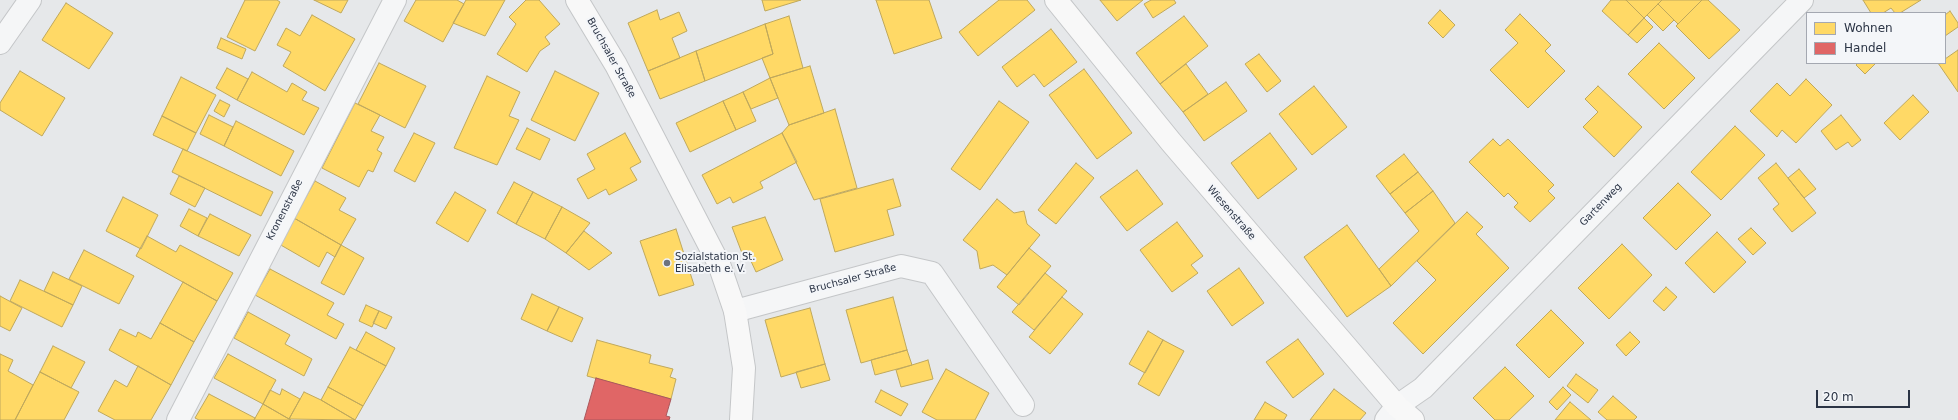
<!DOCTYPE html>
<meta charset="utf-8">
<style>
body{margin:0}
#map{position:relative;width:1958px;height:420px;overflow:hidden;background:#e6e8ea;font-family:"DejaVu Sans",sans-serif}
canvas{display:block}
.legend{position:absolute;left:1806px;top:12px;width:140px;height:52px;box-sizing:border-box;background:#f4f6f9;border:1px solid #a4a8b1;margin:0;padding:5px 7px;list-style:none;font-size:12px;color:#2b3445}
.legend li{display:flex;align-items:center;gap:8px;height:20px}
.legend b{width:20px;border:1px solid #a4a8b1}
.scale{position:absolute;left:1816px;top:390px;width:94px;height:18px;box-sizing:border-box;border:2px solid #2b3445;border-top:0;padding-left:5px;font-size:12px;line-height:14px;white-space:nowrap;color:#2b3445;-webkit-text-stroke:3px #f4f6f9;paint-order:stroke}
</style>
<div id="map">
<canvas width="1958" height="420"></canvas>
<ul class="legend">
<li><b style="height:11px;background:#ffd966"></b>Wohnen</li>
<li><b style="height:11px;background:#e06666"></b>Handel</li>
</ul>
<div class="scale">20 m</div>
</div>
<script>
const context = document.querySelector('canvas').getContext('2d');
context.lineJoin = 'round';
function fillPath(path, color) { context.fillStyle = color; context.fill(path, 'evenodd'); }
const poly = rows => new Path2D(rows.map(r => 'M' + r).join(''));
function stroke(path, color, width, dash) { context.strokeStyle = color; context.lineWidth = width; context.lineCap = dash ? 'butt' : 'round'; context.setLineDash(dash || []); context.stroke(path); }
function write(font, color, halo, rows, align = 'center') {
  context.font = font + ' "DejaVu Sans",sans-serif'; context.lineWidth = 4; context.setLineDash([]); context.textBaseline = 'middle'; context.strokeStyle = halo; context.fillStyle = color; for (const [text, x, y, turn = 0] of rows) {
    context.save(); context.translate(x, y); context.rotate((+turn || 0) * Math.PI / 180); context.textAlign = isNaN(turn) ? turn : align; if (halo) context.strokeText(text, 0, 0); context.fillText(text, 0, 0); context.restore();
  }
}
const homes = poly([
 [245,0,277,0,280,2,255,51,227,37,245,0],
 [314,0,348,0,341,13,314,0],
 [416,0,457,0,464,4,443,42,404,21,416,0],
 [466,0,505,0,485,36,453,23,466,0],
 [526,0,539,0,560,24,545,37,550,44,540,51,527,72,497,54,516,24,509,17,526,0],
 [762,0,801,0,765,11,762,0],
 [876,0,929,0,942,38,894,54,876,0],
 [999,0,1027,0,1035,10,978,56,959,32,999,0],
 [1100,0,1143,0,1117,21,1100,0],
 [1151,0,1174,0,1176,3,1153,18,1144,4,1151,0],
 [1611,0,1626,0,1644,18,1628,35,1602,11,1611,0],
 [1626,0,1662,0,1644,18,1626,0],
 [1662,0,1702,0,1678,24,1658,4,1662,0],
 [1702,0,1708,0,1740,30,1709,59,1676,26,1702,0],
 [1863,0,1921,0,1900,13,1895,13,1891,8,1883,13,1871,13,1863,0],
 [66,3,113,33,89,69,42,40,66,3],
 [1658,4,1674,20,1663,31,1647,15,1658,4],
 [657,10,660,20,679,12,687,31,672,38,680,58,648,71,628,23,657,10],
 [1440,10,1455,25,1443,38,1428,23,1440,10],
 [1950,11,1958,23,1958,27,1945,36,1945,15,1950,11],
 [1520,14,1551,45,1545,51,1565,71,1528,108,1490,70,1518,43,1505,30,1520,14],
 [312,15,355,39,325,91,283,66,291,52,277,45,286,28,300,36,312,15],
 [789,16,803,68,770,78,762,58,773,54,765,24,789,16],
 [1184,16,1208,46,1160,84,1136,53,1184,16],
 [1644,18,1653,27,1637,43,1628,35,1644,18],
 [765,24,773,54,705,81,696,51,765,24],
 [1051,29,1077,62,1044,87,1034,74,1017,87,1002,67,1051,29],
 [221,38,246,49,242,59,217,48,221,38],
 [1659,43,1695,78,1664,109,1628,74,1659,43],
 [1958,50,1958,92,1938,63,1945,63,1945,59,1958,50],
 [696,51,705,81,660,99,648,71,696,51],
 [1259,54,1281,81,1267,92,1245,64,1259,54],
 [379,63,426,86,405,128,358,104,379,63],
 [1858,63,1876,63,1865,74,1856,65,1858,63],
 [1186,64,1208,94,1183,112,1160,84,1186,64],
 [810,66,824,113,789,125,770,78,810,66],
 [227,68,248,79,237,100,216,88,227,68],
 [1084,69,1132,133,1097,159,1049,95,1084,69],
 [20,71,65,98,42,136,0,110,0,103,20,71],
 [555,71,599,93,575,141,531,120,555,71],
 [252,72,287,92,292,83,307,92,302,100,319,108,304,135,237,100,252,72],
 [487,76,520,92,509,116,519,120,497,165,454,148,487,76],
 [181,77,216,95,196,133,162,116,181,77],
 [770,78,778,98,751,109,743,92,770,78],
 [1806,79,1832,105,1796,143,1782,130,1777,137,1750,111,1777,83,1790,96,1806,79],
 [1226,82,1247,111,1204,141,1183,112,1226,82],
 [1314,86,1347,127,1312,155,1279,114,1314,86],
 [1598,86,1642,127,1614,157,1583,127,1598,112,1585,99,1598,86],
 [743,92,756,121,736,130,723,101,743,92],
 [1913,95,1929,112,1900,140,1884,123,1913,95],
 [220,100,230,105,224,117,214,111,220,100],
 [723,101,736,130,690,152,676,123,723,101],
 [999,101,1029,122,980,190,951,169,999,101],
 [355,103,380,115,371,131,384,137,377,150,382,153,373,172,368,170,359,187,322,168,355,103],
 [835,109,857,188,814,200,782,133,789,125,835,109],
 [209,115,233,127,224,146,200,134,209,115],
 [1841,115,1861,140,1852,147,1848,142,1836,150,1821,131,1841,115],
 [162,116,196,133,187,151,153,135,162,116],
 [236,121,294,151,281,176,224,146,236,121],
 [1735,126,1765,155,1721,200,1691,172,1735,126],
 [527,128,550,139,540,160,516,149,527,128],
 [414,133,435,143,415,182,394,171,414,133],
 [625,133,641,162,630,168,637,180,609,195,606,189,588,199,577,179,595,169,587,154,625,133],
 [782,133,797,162,760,182,763,188,733,203,730,197,717,204,702,175,782,133],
 [1270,133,1297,169,1258,199,1231,163,1270,133],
 [1493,139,1500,146,1508,139,1554,185,1548,191,1555,198,1530,222,1514,207,1518,203,1508,193,1504,197,1469,162,1493,139],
 [183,149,273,192,261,216,172,172,183,149],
 [1404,154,1418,172,1390,194,1376,176,1404,154],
 [1076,163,1094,178,1056,224,1038,210,1076,163],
 [1776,163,1816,213,1792,232,1773,209,1779,204,1758,178,1776,163],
 [1799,169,1816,189,1804,198,1788,178,1799,169],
 [1137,170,1163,204,1127,231,1100,197,1137,170],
 [1418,172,1433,191,1405,213,1390,194,1418,172],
 [179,176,205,188,195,207,170,194,179,176],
 [893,179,901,206,887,210,894,235,835,252,820,199,893,179],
 [315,181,346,198,339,210,356,219,341,245,294,218,315,181],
 [514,182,533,192,516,224,497,213,514,182],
 [1678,183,1711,215,1676,250,1643,218,1678,183],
 [1433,191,1455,223,1391,286,1379,269,1419,231,1405,213,1433,191],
 [455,192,486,210,468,242,436,223,455,192],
 [533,192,562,207,545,239,516,224,533,192],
 [123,197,158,215,141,249,106,231,123,197],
 [997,199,1014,213,1024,211,1027,224,1040,235,1007,275,993,265,980,269,977,251,963,240,997,199],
 [562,207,590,223,566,253,545,239,562,207],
 [189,209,207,218,198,236,180,226,189,209],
 [1467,212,1483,227,1476,234,1509,268,1423,354,1393,323,1436,280,1417,261,1467,212],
 [210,214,251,235,239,256,198,236,210,214],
 [765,217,783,260,756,272,750,259,745,261,732,227,765,217],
 [294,218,341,245,335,257,327,252,319,267,279,244,294,218],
 [1177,222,1203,256,1191,265,1198,273,1172,292,1140,250,1177,222],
 [1347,225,1391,286,1347,317,1304,257,1347,225],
 [1751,228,1766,243,1753,255,1738,239,1751,228],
 [676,229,694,285,659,296,640,241,676,229],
 [584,231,612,253,589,270,566,253,584,231],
 [1717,232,1746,262,1714,293,1685,263,1717,232],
 [147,236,176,252,180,245,233,273,217,301,136,256,147,236],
 [1622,244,1652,275,1609,319,1578,288,1622,244],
 [341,245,364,258,344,295,321,283,341,245],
 [1029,248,1051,266,1019,305,997,287,1029,248],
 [84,250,134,276,119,304,69,279,84,250],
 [1239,268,1264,303,1232,326,1207,291,1239,268],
 [270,269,334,303,327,315,344,324,336,339,255,295,270,269],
 [53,272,82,286,73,305,44,291,53,272],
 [1045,273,1067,291,1034,330,1012,312,1045,273],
 [20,280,73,305,62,327,10,301,20,280],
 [183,282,217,301,194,342,160,323,183,282],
 [1666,287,1677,297,1664,311,1653,301,1666,287],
 [532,294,559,307,547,331,521,319,532,294],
 [0,296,22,308,10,331,0,326,0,296],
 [893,297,907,350,861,363,846,310,893,297],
 [1062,297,1083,314,1050,354,1029,337,1062,297],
 [366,305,379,311,372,327,359,321,366,305],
 [559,307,583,318,572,342,547,331,559,307],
 [810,308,825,364,781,377,765,320,810,308],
 [1551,310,1584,343,1549,378,1516,345,1551,310],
 [379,311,392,317,386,329,373,323,379,311],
 [248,312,290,335,285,344,312,359,304,376,234,338,248,312],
 [160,323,194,342,171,385,109,350,120,329,136,337,138,332,151,339,160,323],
 [1148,331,1163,340,1145,373,1129,364,1148,331],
 [366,332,395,348,386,366,356,350,366,332],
 [1630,332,1640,342,1626,356,1616,345,1630,332],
 [1298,339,1324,374,1293,398,1266,362,1298,339],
 [597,340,651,355,649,363,673,369,670,377,676,379,671,399,587,376,597,340],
 [1163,340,1184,351,1159,396,1138,384,1163,340],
 [53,346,85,362,71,388,40,372,53,346],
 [350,347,386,366,363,406,328,387,350,347],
 [907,350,912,365,875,375,871,360,907,350],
 [0,354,13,360,8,371,33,385,15,420,0,420,0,354],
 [228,354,276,380,263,404,214,378,228,354],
 [928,360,933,379,901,387,896,370,928,360],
 [825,364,830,380,801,388,796,372,825,364],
 [138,366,171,385,151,420,115,420,98,411,115,380,127,387,138,366],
 [1505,367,1534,396,1509,420,1495,420,1473,398,1505,367],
 [946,369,989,393,975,420,937,420,922,412,946,369],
 [40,372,79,392,64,420,15,420,40,372],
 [1576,374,1598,390,1588,403,1567,386,1576,374],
 [328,387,363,406,355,420,321,400,328,387],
 [1563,387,1571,395,1557,410,1549,402,1563,387],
 [282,389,300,399,289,419,263,404,270,390,280,395,282,389],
 [1334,389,1366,413,1360,420,1310,420,1334,389],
 [881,390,908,404,901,416,875,402,881,390],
 [304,392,321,400,355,420,289,419,304,392],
 [209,394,255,418,254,420,199,420,195,418,209,394],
 [1613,396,1637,417,1634,420,1607,420,1598,412,1613,396],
 [1265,402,1287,415,1284,420,1254,420,1265,402],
 [1570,402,1591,420,1555,420,1570,402],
 [263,404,289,419,291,420,254,420,263,404]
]);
fillPath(homes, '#ffd966');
stroke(homes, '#bfa85c', 1);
const shops = poly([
 [596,378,671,399,666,416,670,417,669,420,584,420,596,378]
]);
fillPath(shops, '#e06666');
stroke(shops, '#aa575c', 1);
const street = poly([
 [0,43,30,0],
 [735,311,901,266,932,273,1023,405],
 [178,420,395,0],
 [1386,420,1397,406,1423,388,1802,0]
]);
const secondary = poly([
 [577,0,616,65,719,264,735,311,744,368,741,420],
 [1056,0,1171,142,1397,406,1413,420]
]);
stroke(street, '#c4c6c8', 24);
stroke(secondary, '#c4c6c8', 24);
stroke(street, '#f5f6f7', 22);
stroke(secondary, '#f8f8f8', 22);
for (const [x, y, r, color] of [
 [667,263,4,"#6c737f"]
]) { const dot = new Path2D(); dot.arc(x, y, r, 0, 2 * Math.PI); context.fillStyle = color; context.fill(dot); stroke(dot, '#f4f6f9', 1.5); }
write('10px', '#2b3445', '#f4f6f9', [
 ["Bruchsaler Straße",611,58,61],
 ["Gartenweg",1601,205,-46],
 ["Kronenstraße",285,210,-63],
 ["Wiesenstraße",1231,213,49],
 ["Bruchsaler Straße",853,279,-15]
]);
write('10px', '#2b3445', '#f4f6f9', [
 ["Sozialstation St.",675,257],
 ["Elisabeth e. V.",675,269]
], 'left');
</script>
